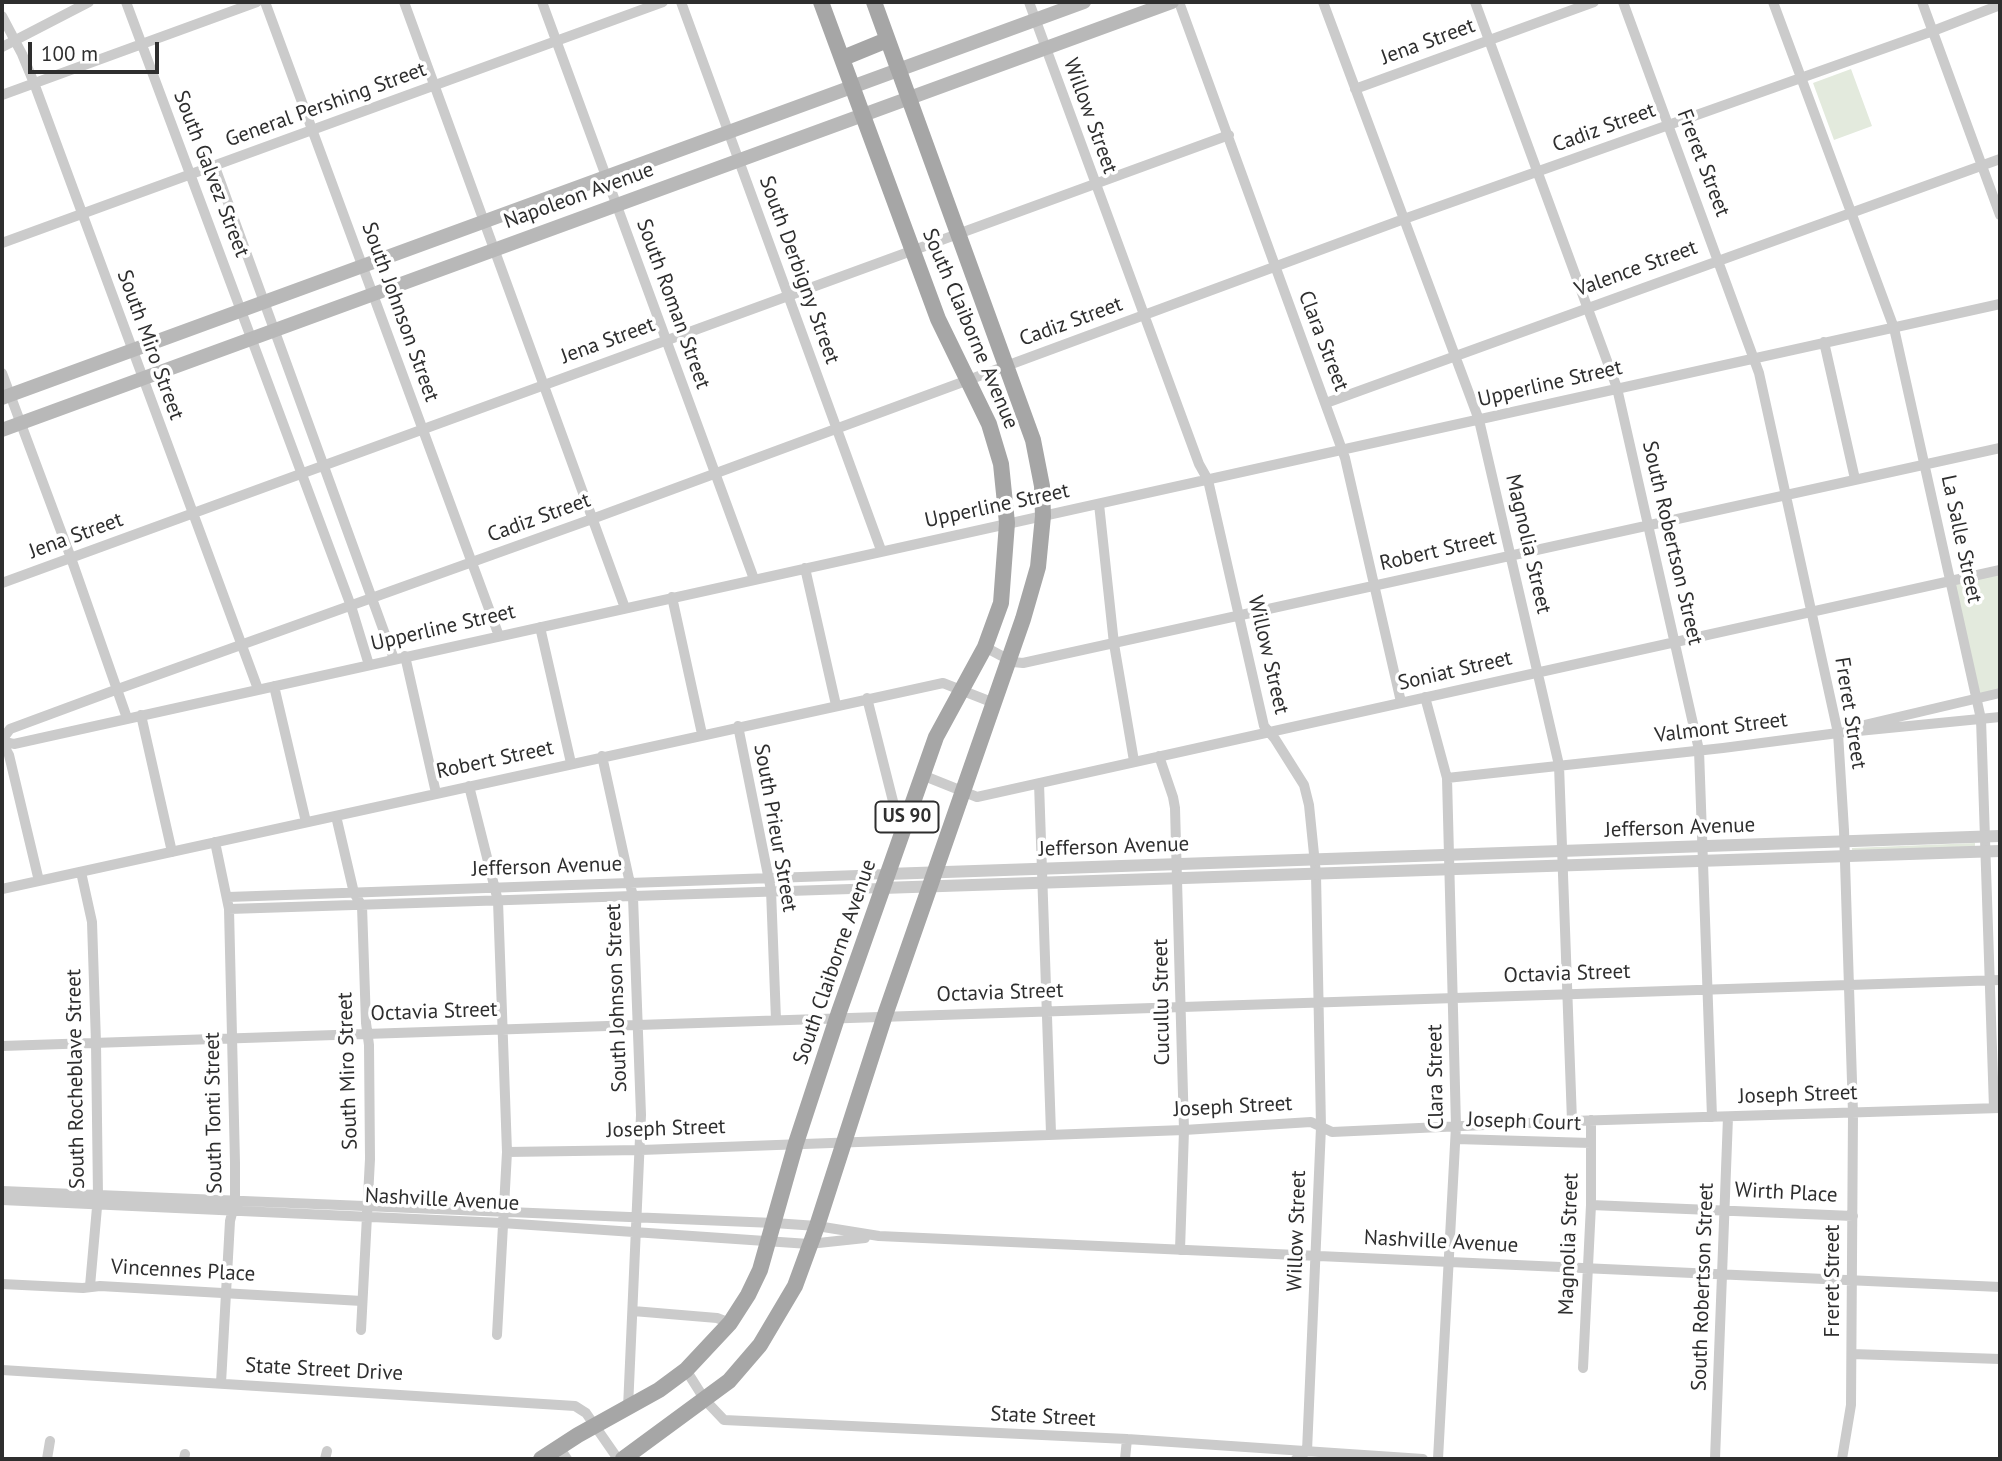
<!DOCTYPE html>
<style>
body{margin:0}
#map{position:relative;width:2002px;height:1461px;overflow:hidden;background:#fff;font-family:"PT Sans",sans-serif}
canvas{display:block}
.frame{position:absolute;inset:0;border:4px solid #2e2e2e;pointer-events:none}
.scale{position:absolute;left:28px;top:42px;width:131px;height:32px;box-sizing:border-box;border:4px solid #2e2e2e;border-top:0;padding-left:9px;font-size:21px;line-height:24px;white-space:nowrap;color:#2e2e2e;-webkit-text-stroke:5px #fff;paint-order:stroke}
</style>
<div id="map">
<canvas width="2002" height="1461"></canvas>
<div class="frame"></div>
<div class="scale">100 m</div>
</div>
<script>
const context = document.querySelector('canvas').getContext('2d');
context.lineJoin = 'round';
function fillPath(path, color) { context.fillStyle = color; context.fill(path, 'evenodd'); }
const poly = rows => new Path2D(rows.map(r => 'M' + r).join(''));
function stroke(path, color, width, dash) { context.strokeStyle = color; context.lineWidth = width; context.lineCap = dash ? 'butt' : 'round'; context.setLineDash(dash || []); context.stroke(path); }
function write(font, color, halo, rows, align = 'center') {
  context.font = font + ' "PT Sans",sans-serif'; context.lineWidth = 7; context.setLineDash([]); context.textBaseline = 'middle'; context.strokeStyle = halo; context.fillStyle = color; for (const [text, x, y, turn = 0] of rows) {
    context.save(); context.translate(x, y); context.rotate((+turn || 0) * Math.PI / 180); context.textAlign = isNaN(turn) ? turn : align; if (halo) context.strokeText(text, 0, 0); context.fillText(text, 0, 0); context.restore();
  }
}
fillPath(poly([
 [1851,69,1872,126,1834,140,1813,83],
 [2000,570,2000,693,1976,698,1950,581],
 [1975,843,1975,849,1852,853,1852,848]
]), '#e3eadd');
stroke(poly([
 [126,2,351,606,369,665],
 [265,2,499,636],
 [404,2,625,608],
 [542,2,754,579],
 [681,2,881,550],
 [1029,2,1199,464,1208,480,1264,726,1275,739,1304,785,1309,805,1316,874,1321,1127,1307,1451,1296,1459],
 [1179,2,1345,458,1401,702],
 [1323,2,1479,420,1559,765,1572,1121],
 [1475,2,1617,388,1699,750,1712,1117],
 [1623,2,1759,373,1838,733,1844,830,1853,1113,1851,1405,1842,1459],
 [1773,2,1894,328,1981,719,1994,1108],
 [1922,2,2000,215],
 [2,16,22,54,34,83,258,689],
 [2,47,89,2],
 [1355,89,1594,2],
 [2,95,257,2],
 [215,167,394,659],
 [2,243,663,2],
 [1824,342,1855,479],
 [2,373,71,558,127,718],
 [1326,403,2000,159],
 [1099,504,1114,644,1134,761],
 [805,568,836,705],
 [2,583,1229,135],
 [672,597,702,734],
 [540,627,571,763],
 [985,647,1013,662,1023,663,2000,448],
 [405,656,436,793],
 [274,686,306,822],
 [1425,697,1447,778,1456,1126,1438,1459],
 [867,698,901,833],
 [141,715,172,852],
 [738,726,771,890,776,1020],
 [1860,726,2000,693],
 [2,740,10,729,118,689,592,519,1404,219,1933,31,2000,5],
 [2,741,14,744,2000,304],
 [2,742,9,755,39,881],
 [602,756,633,897,641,1115,628,1408],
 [1159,756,1173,797,1175,808,1184,1130,1180,1250],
 [922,775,977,797,2000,570],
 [1447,778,1723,748,1838,733,2000,717],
 [1039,783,1051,1133],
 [469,786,498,901,507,1152,497,1335],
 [336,816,354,893,362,906,366,1023,369,1045,370,1159,361,1330],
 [215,842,229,909,235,1163,235,1202,230,1221,221,1383],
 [81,872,92,922,96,1043,98,1196,90,1286],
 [2,889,943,683,994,703],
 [228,897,887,874],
 [229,909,882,888],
 [2,1046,2000,980],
 [1456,1139,1591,1143],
 [507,1152,641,1150,1184,1130,1311,1122,1332,1132,1572,1121,2000,1108],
 [2,1191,774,1223,817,1226,879,1236,2000,1287],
 [2,1200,502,1223,809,1244,865,1238],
 [1591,1205,1853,1216],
 [2,1284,83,1288,100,1286,362,1301],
 [633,1311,717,1318,730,1323],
 [1852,1354,2000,1359],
 [1583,1368,1591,1205,1591,1120],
 [2,1370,575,1406,586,1413,618,1459],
 [686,1370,705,1400,724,1420,1127,1439,1423,1459],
 [559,1447,567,1459],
 [47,1459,50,1441],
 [184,1459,185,1454],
 [325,1459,327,1451],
 [1125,1459,1127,1439],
 [1715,1459,1728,1117]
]), '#cbcbcb', 10);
stroke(poly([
 [887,874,2000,836],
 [882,888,2000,851]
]), '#cbcbcb', 12);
stroke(poly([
 [2,398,1084,2],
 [2,430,1172,2]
]), '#b8b8b8', 14);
stroke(poly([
 [843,58,887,40],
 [541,1459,578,1435,659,1390,686,1370,730,1323,748,1295,760,1270,796,1143,839,1012,936,737,985,647,1001,603,1007,523,1001,464,989,424,938,319,821,2],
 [623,1459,729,1381,760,1345,795,1286,817,1226,885,1015,1023,619,1038,567,1043,516,1042,486,1033,440,874,2]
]), '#a6a6a6', 16);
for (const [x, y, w] of [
 [907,817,63]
]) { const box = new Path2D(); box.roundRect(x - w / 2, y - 15.5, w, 31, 5); context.fillStyle = '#fff'; context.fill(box); stroke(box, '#2e2e2e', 2); }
write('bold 19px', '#2e2e2e', null, [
 ["US 90",907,817]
]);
write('21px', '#2e2e2e', '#fff', [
 ["Jena Street",1428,42,-20],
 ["General Pershing Street",326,105,-20],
 ["Willow Street",1090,116,70],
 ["Cadiz Street",1604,128,-20],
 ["Freret Street",1703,163,69],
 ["South Galvez Street",211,174,69],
 ["Napoleon Avenue",579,196,-20],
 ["Valence Street",1636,269,-20],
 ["South Derbigny Street",799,270,70],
 ["South Roman Street",673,304,70],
 ["South Johnson Street",400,312,70],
 ["Cadiz Street",1071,322,-20],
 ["South Claiborne Avenue",970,329,67],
 ["Jena Street",608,341,-20],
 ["Clara Street",1323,341,69],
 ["South Miro Street",150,345,70],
 ["Upperline Street",1550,384,-13],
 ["Upperline Street",997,506,-12],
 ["Cadiz Street",539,518,-20],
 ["Jena Street",76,536,-20],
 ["La Salle Street",1961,539,78],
 ["South Robertson Street",1672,543,77],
 ["Magnolia Street",1528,544,77],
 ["Robert Street",1438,551,-13],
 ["Upperline Street",443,628,-13],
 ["Willow Street",1268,655,77],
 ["Soniat Street",1455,671,-13],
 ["Freret Street",1850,713,81],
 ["Valmont Street",1721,728,-7],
 ["Robert Street",495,760,-12],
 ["South Prieur Street",775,828,80],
 ["Jefferson Avenue",1680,828,-2],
 ["Jefferson Avenue",1114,847,-2],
 ["Jefferson Avenue",547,867,-2],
 ["South Claiborne Avenue",835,962,-71],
 ["Octavia Street",1567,974,-2],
 ["Octavia Street",1000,993,-2],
 ["South Johnson Street",617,998,-92],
 ["Cucullu Street",1162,1002,-91],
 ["Octavia Street",434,1012,-2],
 ["South Miro Street",348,1071,-92],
 ["Clara Street",1436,1077,-91],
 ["South Rocheblave Street",76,1079,-91],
 ["Joseph Street",1798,1095,-2],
 ["Joseph Street",1233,1107,-3],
 ["South Tonti Street",214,1113,-91],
 ["Joseph Court",1524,1122,2],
 ["Joseph Street",666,1129,-2],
 ["Wirth Place",1786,1193,3],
 ["Nashville Avenue",442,1200,3],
 ["Willow Street",1297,1231,-88],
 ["Nashville Avenue",1441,1242,3],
 ["Magnolia Street",1569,1244,-88],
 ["Vincennes Place",183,1271,3],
 ["Freret Street",1833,1281,-90],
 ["South Robertson Street",1703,1287,-88],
 ["State Street Drive",324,1370,3],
 ["State Street",1043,1417,3]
]);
</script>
